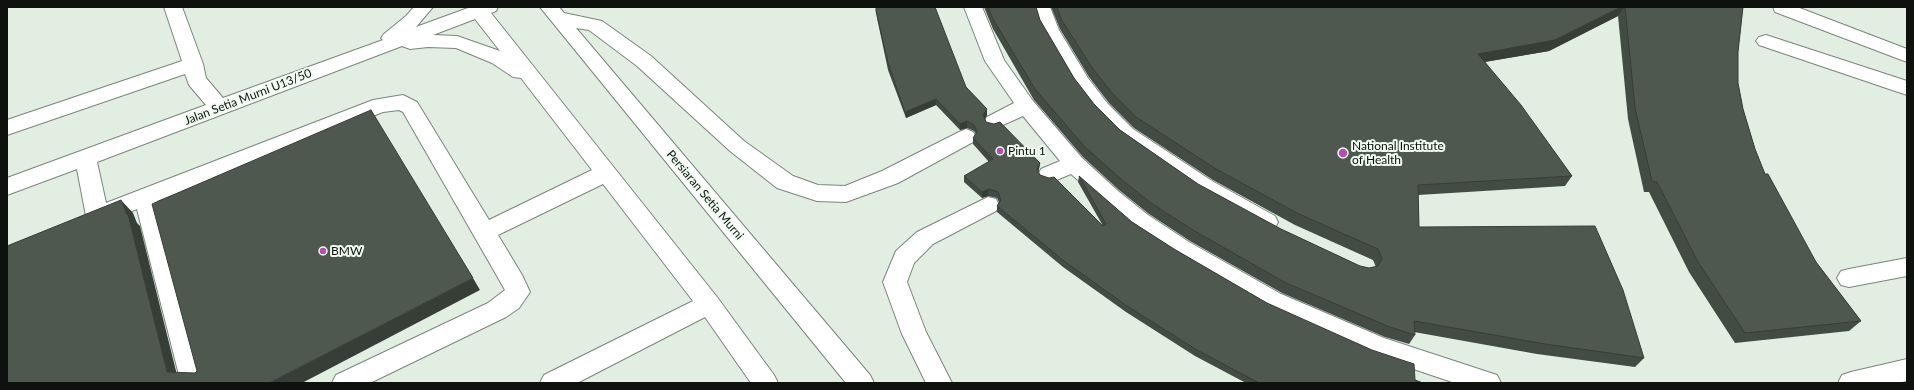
<!DOCTYPE html>
<style>
body{margin:0}
#map{position:relative;width:1914px;height:390px;overflow:hidden;background:#e3eee3;font-family:Lato,sans-serif}
canvas{display:block}
.frame{position:absolute;inset:0;border:8px solid #0e110e;pointer-events:none}
</style>
<div id="map">
<canvas width="1914" height="390"></canvas>
<div class="frame"></div>
</div>
<script>
const context = document.querySelector('canvas').getContext('2d');
context.lineJoin = 'round';
const poly = rows => new Path2D(rows.map(r => 'M' + r).join(''));
function stroke(path, color, width, dash) { context.strokeStyle = color; context.lineWidth = width; context.lineCap = dash ? 'butt' : 'round'; context.setLineDash(dash || []); context.stroke(path); }
function fillPath(path, color) { context.fillStyle = color; context.fill(path, 'evenodd'); }
function write(font, color, halo, rows, align = 'center') {
  context.font = font + ' Lato,sans-serif'; context.lineWidth = 4; context.setLineDash([]); context.textBaseline = 'middle'; context.strokeStyle = halo; context.fillStyle = color; for (const [text, x, y, turn = 0] of rows) {
    context.save(); context.translate(x, y); context.rotate((+turn || 0) * Math.PI / 180); context.textAlign = isNaN(turn) ? turn : align; if (halo) context.strokeText(text, 0, 0); context.fillText(text, 0, 0); context.restore();
  }
}
const minor = poly([
 [164,7,182,7,203,64,206,78,223,98,383,40,381,38,384,34,406,16,414,7,433,7,416,27,468,8,467,7,498,7,496,11,491,13,717,297,774,375,778,383,751,383,705,317,577,383,540,383,544,375,693,301,603,184,498,235,522,275,530,292,519,308,506,317,370,383,332,383,336,375,488,303,505,290,403,112,399,110,383,112,157,201,207,383,181,383,137,209,97,225,89,222,86,216,77,169,7,195,7,178,206,105,189,85,185,74,7,135,7,120,182,61,164,7],
 [475,19,500,51,457,36,433,35,475,19],
 [402,46,410,49,428,47,456,48,492,63,513,77,521,78,592,170,489,220,417,102,403,95,373,100,106,203,97,162,402,46],
 [540,7,559,7,564,13,602,21,651,56,744,141,793,176,818,185,845,186,882,171,959,132,966,129,973,132,976,137,973,142,898,183,846,202,817,201,777,188,730,151,637,66,589,30,576,28,870,375,874,383,846,383,540,7],
 [964,7,982,7,1004,60,1033,101,1082,158,1118,191,1148,215,1189,242,1281,294,1384,338,1497,375,1501,383,1455,383,1369,354,1265,308,1173,254,1132,227,1071,174,1049,183,1041,181,1038,175,1041,169,1060,161,1023,116,994,129,987,127,984,122,987,117,1014,103,985,61,964,7],
 [1032,7,1050,7,1059,30,1088,78,1108,104,1133,129,1212,181,1275,216,1278,222,1275,228,1267,231,1259,228,1196,193,1119,139,1094,114,1074,88,1041,30,1032,7],
 [1773,7,1797,7,1907,49,1907,62,1775,12,1773,7],
 [1766,35,1907,81,1907,95,1759,45,1756,41,1759,37,1766,35],
 [988,197,996,199,999,205,996,211,933,244,914,263,907,282,926,332,952,383,926,383,902,334,883,282,896,251,917,232,988,197],
 [1907,258,1907,276,1849,287,1841,285,1837,278,1841,271,1849,269,1907,258],
 [1907,359,1907,381,1898,383,1838,383,1842,375,1851,372,1907,359]
]);
stroke(minor, '#7a857b', 2);
fillPath(minor, '#fff');
fillPath(poly([
 [876,7,966,87,987,109,987,115,985,119,986,122,1040,163,1039,169,1038,172,1040,175,1103,226,1078,182,1079,176,1132,222,1174,249,1267,303,1415,380,1423,383,1246,383,1195,356,1126,312,1063,267,997,212,997,206,999,202,997,198,988,196,982,198,964,182,964,176,989,162,973,144,973,138,976,134,974,131,967,128,960,130,936,105,906,118,888,70,877,18],
 [984,7,1036,7,1040,20,1074,78,1094,104,1120,130,1198,184,1281,229,1360,266,1369,268,1376,267,1373,260,1295,225,1213,180,1134,128,1109,103,1089,77,1060,29,1051,7,1743,7,1738,52,1738,83,1743,109,1755,149,1765,174,1816,262,1861,321,1849,331,1735,343,1689,272,1649,192,1644,192,1628,119,1618,16,1549,51,1485,62,1572,176,1565,186,1418,195,1419,227,1644,358,1635,367,1537,354,1414,332,1415,335,1409,344,1385,337,1282,293,1190,241,1149,214,1119,190,1083,157,1034,100,993,29]
]), '#434c44');
fillPath(poly([
 [1621,7,1624,7,1618,16,1549,51,1472,64,1478,54],
 [936,99,936,105,906,118,905,112],
 [987,109,987,115,983,121,983,115],
 [967,121,967,128,960,130,960,124],
 [1040,163,1039,169,1037,176,1037,169],
 [989,189,988,196,982,198,982,192],
 [121,200,133,213,137,223,140,226,179,383,167,372,127,215],
 [473,278,480,290,302,383,269,383]
]), '#373e37');
const building = poly([
 [876,7,935,7,966,87,987,109,983,115,986,122,994,124,1000,122,1040,163,1037,169,1040,175,1049,178,1054,177,1103,226,1106,224,1079,176,1132,222,1174,249,1267,303,1372,350,1414,364,1415,380,1423,383,1259,383,1197,350,1127,306,1064,261,997,206,1001,200,998,192,989,189,982,192,964,176,993,159,973,138,977,132,974,125,967,121,960,124,936,99,905,112,888,63,876,11,876,7],
 [988,7,1036,7,1040,20,1074,78,1094,104,1120,130,1198,184,1281,229,1360,266,1369,268,1378,266,1382,259,1378,249,1299,214,1216,169,1136,117,1111,92,1091,66,1061,19,1057,7,1621,7,1555,40,1478,54,1521,105,1572,176,1418,185,1419,227,1595,226,1623,290,1644,358,1545,344,1414,321,1415,335,1390,327,1286,283,1193,230,1151,203,1121,179,1084,146,1035,89,993,19,988,7],
 [1625,7,1743,7,1738,52,1738,83,1743,109,1755,149,1765,174,1768,174,1816,262,1861,321,1745,333,1698,262,1657,182,1652,181,1635,108,1625,7],
 [371,110,473,278,269,383,7,383,7,246,121,200,127,215,128,214,167,372,195,373,197,371,152,204,371,110]
]);
fillPath(building, '#4e584f');
stroke(building, '#373e37', 1);
for (const [x, y, r, color] of [
 [1000,151,4,"#b34eb3"],
 [1343,153,5,"#b34eb3"],
 [323,251,4,"#b34eb3"]
]) { const dot = new Path2D(); dot.arc(x, y, r, 0, 2 * Math.PI); context.fillStyle = color; context.fill(dot); stroke(dot, '#f0fbf1', 1.5); }
write('12px', '#0e110e', '#f0fbf1', [
 ["Jalan Setia Murni U13/50",248,97,-21],
 ["Persiaran Setia Murni",705,195,50]
]);
write('12px', '#0e110e', '#f0fbf1', [
 ["National Institute",1352,146],
 ["of Health",1352,160],
 ["Pintu 1",1008,151],
 ["BMW",331,251]
], 'left');
</script>
